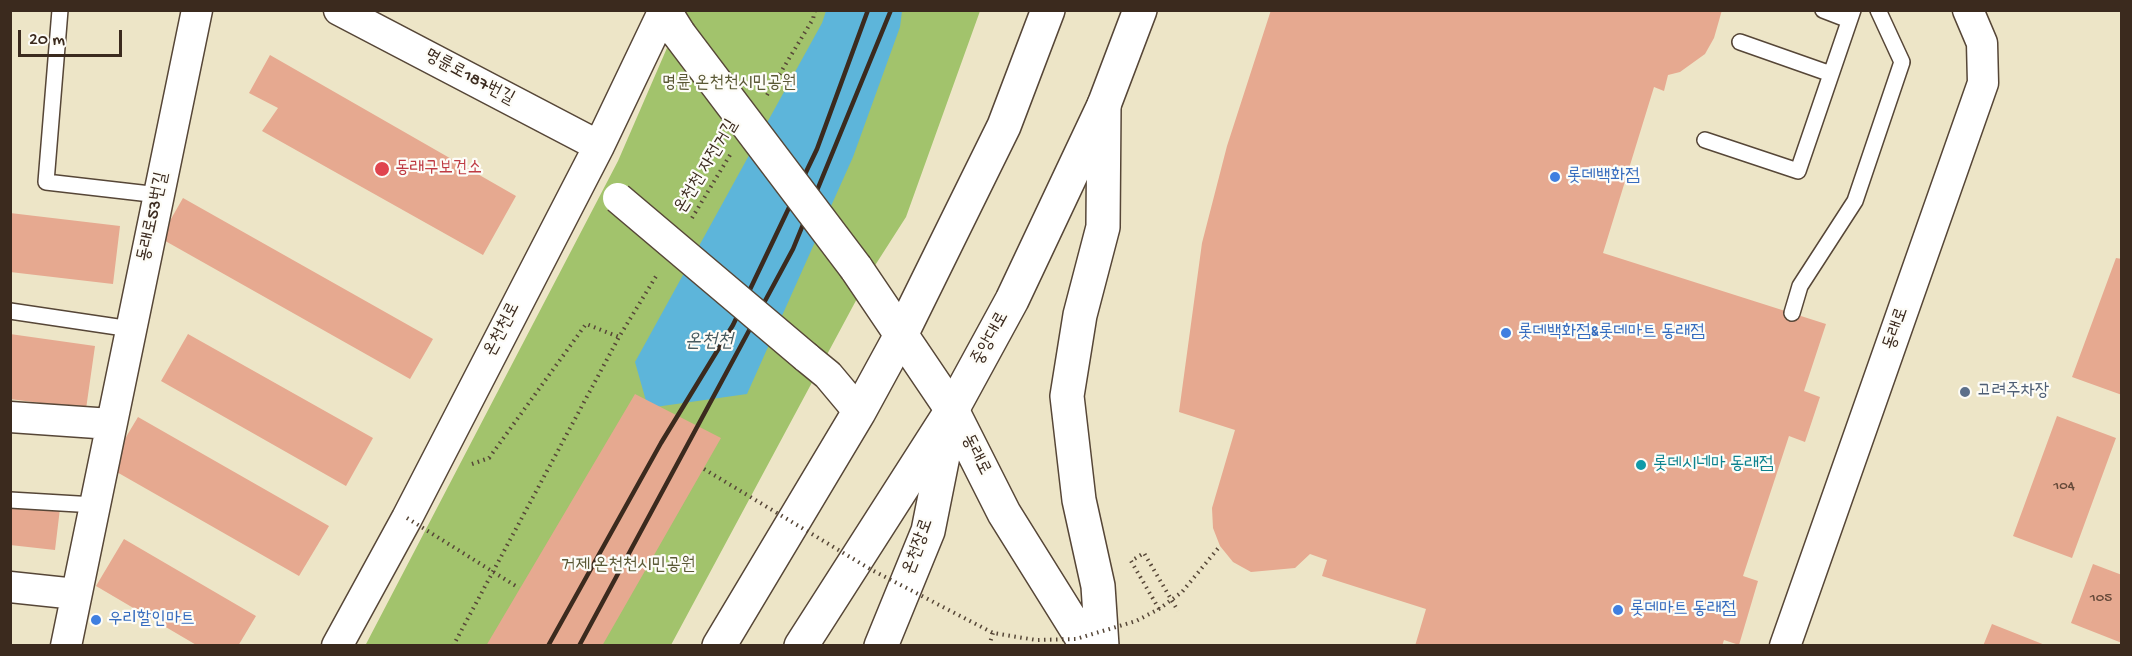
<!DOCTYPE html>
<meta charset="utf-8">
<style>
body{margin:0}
#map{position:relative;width:2132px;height:656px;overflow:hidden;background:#ede5c7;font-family:"Gochi Hand",sans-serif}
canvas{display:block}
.frame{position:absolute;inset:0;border:12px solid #3b2a1e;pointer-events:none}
.scale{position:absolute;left:18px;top:30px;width:104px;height:27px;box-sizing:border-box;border:3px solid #3b2a1e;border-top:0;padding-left:8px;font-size:18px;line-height:21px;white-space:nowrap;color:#3b2a1e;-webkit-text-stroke:4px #fdfcf7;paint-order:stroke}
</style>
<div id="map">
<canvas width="2132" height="656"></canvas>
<div class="frame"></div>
<div class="scale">20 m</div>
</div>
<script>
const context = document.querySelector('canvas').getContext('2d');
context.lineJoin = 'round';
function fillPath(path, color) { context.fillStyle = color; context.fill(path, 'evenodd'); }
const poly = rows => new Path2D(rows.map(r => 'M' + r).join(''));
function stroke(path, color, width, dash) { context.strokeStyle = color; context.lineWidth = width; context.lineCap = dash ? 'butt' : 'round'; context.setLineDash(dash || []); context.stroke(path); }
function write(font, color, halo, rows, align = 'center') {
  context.font = font + ' "Gochi Hand","Poor Story",sans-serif'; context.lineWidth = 4.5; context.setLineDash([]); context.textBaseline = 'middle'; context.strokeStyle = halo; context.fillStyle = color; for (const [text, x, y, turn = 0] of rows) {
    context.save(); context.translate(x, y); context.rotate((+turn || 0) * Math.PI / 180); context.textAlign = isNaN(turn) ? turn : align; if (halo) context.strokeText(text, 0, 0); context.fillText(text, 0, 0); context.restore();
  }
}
fillPath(poly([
 [683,11,980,11,906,217,874,267,671,645,365,646,618,161]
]), '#a2c36c');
fillPath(poly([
 [826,11,902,11,900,27,853,157,747,394,648,408,635,362,822,23]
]), '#5db5da');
fillPath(poly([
 [1271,10,1722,10,1714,38,1705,54,1680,72,1668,75,1664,91,1654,87,1603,253,1826,324,1804,391,1820,397,1805,442,1789,436,1743,576,1758,581,1739,645,1724,640,1722,646,1415,646,1426,609,1322,576,1327,560,1310,554,1295,568,1251,572,1233,562,1220,546,1213,528,1212,508,1235,430,1179,412,1202,243,1227,146],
 [270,55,516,196,483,255,262,131,278,108,249,93],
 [183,198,433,339,410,379,160,238],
 [10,213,120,226,113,284,10,272],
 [2116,258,2122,259,2122,395,2072,377],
 [10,334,95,346,86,409,10,399],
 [188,334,373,438,346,486,161,381],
 [635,394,721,438,602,646,486,646],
 [2057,416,2116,438,2072,558,2013,536],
 [138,417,329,526,299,576,108,467],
 [10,495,61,500,55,550,10,545],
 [124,539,256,616,238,646,198,646,96,586],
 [2093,564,2122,575,2122,643,2071,623],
 [1992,624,2045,645,2045,646,1983,646]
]), '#e6a990');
const lane = poly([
 [60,10,46,182,159,195],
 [1823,10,1849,20],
 [1740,42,1831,74],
 [1705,140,1798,171,1853,10],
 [10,311,131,329],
 [1792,313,1800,286,1855,201,1902,62,1878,10],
 [10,500,95,505]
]);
const street = poly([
 [339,10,599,146],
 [806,357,828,375,859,412],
 [10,417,111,424],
 [10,587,76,594],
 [66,646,197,10],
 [337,646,407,518,599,146,664,10],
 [1785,646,1983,83,1982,43,1968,10]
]);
const secondary = poly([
 [664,10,679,34],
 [856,268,952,410,1004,513,1087,646],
 [881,646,928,531,952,411],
 [1102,646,1098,586,1079,500,1067,396,1080,315,1103,227,1104,105]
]);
const primary = poly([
 [719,646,859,412,901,335,1004,126,1048,10],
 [801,646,952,410,1012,300,1104,105,1140,10]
]);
stroke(lane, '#564637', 18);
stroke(street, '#564637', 33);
stroke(secondary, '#564637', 36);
stroke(primary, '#564637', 36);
stroke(poly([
 [767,95,813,19,815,10],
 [692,218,730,155],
 [472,464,489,458,586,324,619,337],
 [1159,609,1131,561,1144,553,1178,611],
 [453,646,619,337,658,273],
 [989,646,993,633]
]), '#564637', 4, [1.5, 4.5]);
stroke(lane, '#fff', 15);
stroke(street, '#fff', 30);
stroke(secondary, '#fff', 33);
stroke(primary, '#fff', 33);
stroke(poly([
 [548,646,661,443,733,325,817,149,868,10],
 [579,646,793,249,891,10]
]), '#3b2a1e', 4.5);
const streetBridge = poly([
 [618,198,806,357]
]);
const secondaryBridge = poly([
 [679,34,856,268]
]);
stroke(streetBridge, '#564637', 33, []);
stroke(secondaryBridge, '#564637', 36, []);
stroke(poly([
 [704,469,870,569,993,633,1036,640,1076,639,1136,621,1159,609,1182,592,1220,546],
 [407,518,519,588]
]), '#564637', 4, [1.5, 4.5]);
stroke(streetBridge, '#fff', 30);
stroke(secondaryBridge, '#fff', 33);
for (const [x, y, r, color] of [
 [382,169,8,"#e0444e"],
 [1555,177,6,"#3f7fe0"],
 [1506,333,6,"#3f7fe0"],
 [1965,392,6,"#5c6f8a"],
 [1641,465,6,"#0f9aa8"],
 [1618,610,6,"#3f7fe0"],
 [96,620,6,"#3f7fe0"]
]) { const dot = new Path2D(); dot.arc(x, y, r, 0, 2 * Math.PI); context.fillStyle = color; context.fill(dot); stroke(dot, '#fdfcf7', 2); }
write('15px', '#664a3a', null, [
 ["104",2064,487],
 ["105",2101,599]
]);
write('18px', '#3b2a1e', '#fdfcf7', [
 ["명륜로187번길",469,78,28],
 ["온천천 자전거길",707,167,-59],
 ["동래로53번길",154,217,-78],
 ["동래로",1897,329,-71],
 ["온천천로",503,330,-63],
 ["중앙대로",991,339,-61],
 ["동래로",975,455,63],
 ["온천장로",919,547,-70]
]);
write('18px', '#5a5835', '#fdfcf7', [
 ["명륜 온천천시민공원",729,84],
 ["거제 온천천시민공원",628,566]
]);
write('18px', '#be3a42', '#fdfcf7', [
 ["동래구보건소",395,169]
], 'left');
write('18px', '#366cbe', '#fdfcf7', [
 ["롯데백화점",1567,177],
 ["롯데백화점&롯데마트 동래점",1518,333],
 ["롯데마트 동래점",1630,610],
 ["우리할인마트",108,620]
], 'left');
write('18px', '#4e5e75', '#fdfcf7', [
 ["고려주차장",1977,392]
], 'left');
write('18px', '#0d838f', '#fdfcf7', [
 ["롯데시네마 동래점",1653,465]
], 'left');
write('italic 20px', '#475b60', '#fdfcf7', [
 ["온천천",709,343]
]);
</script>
